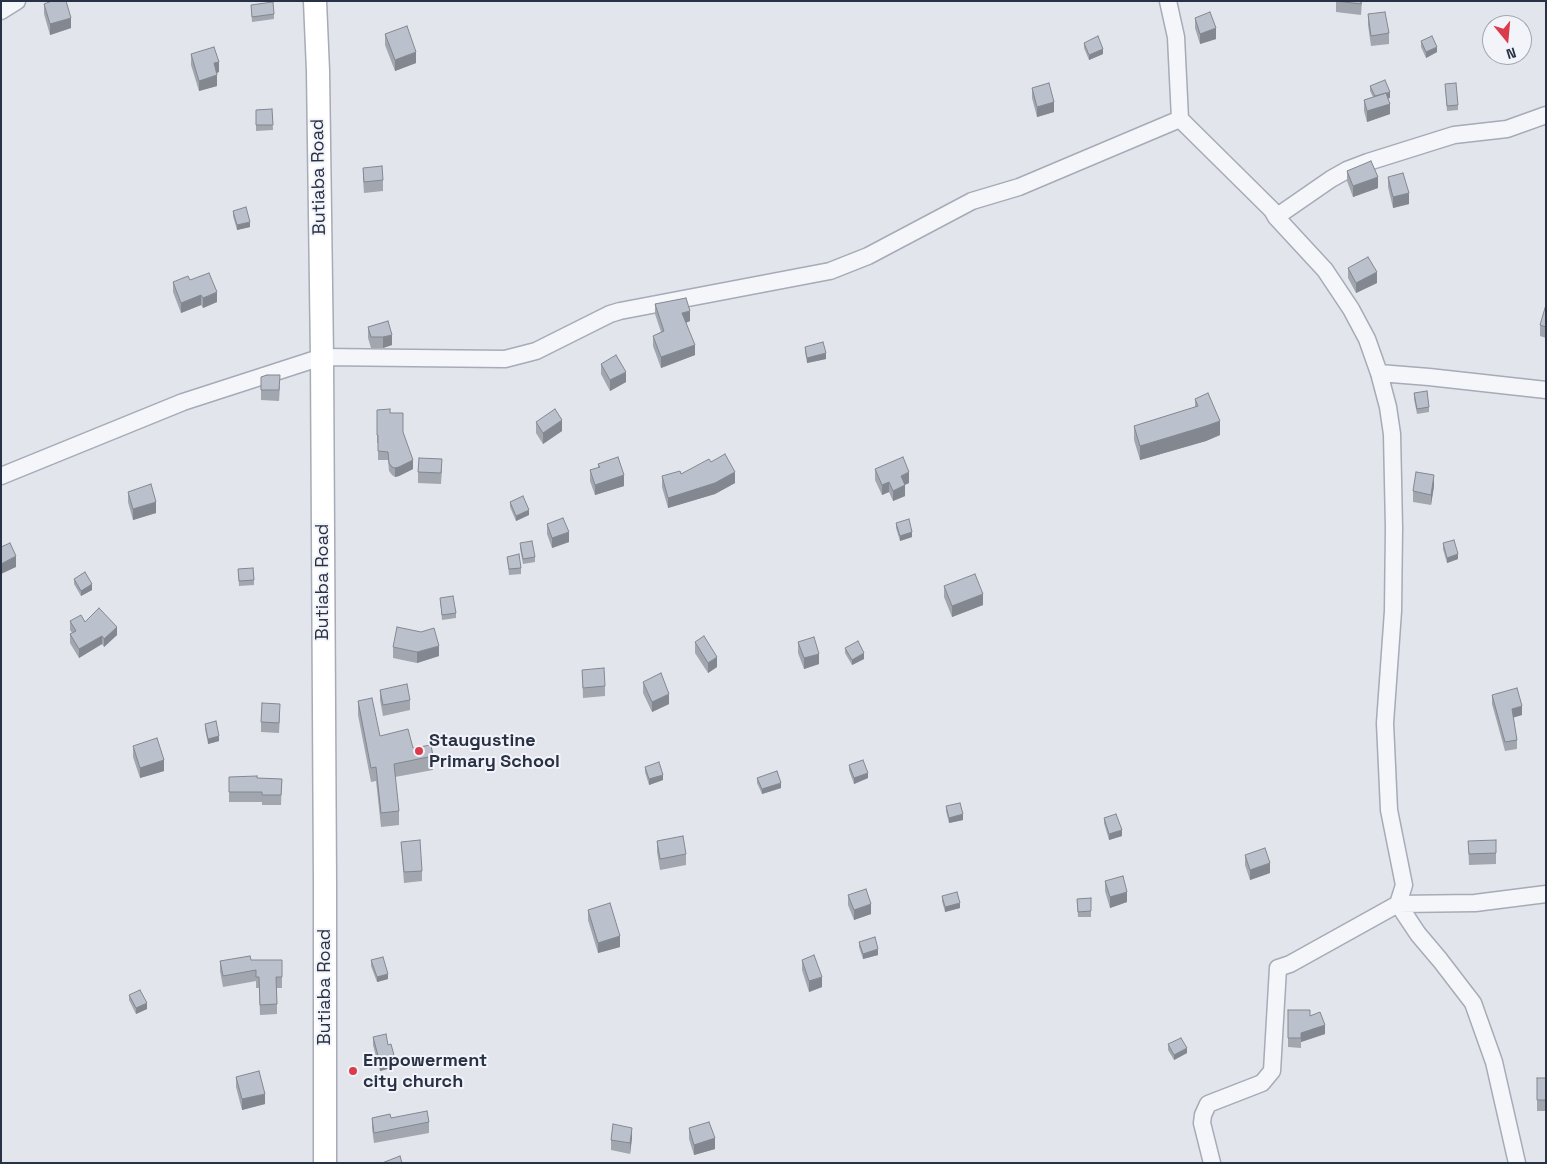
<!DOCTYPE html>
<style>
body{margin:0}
#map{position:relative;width:1547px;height:1164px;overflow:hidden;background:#e2e5ec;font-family:"Space Grotesk",sans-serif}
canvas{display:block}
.frame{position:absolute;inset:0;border:2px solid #283145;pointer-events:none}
.north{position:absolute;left:1482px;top:15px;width:50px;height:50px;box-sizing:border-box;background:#f2f4f9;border:1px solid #a1a6b1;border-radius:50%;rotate:163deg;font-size:14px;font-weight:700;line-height:20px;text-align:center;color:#283145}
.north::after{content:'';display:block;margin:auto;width:18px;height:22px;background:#db3c4b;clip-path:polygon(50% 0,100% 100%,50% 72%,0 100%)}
</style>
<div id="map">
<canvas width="1547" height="1164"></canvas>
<div class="frame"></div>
<div class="north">N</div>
</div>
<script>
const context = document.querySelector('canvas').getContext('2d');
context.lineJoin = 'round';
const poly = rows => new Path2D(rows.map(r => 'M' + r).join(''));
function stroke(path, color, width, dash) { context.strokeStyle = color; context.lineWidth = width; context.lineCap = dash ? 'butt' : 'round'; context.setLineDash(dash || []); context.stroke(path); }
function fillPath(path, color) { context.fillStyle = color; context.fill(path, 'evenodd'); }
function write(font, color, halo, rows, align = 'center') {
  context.font = font + ' "Space Grotesk",sans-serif'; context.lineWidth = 4; context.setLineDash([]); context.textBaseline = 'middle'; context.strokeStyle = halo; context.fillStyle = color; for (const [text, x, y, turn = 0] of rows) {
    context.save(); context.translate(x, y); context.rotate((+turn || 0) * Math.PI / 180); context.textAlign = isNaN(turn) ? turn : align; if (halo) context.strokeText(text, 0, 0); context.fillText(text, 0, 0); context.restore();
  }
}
const street = poly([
 [1168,1,1176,37,1180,119,1272,210,1276,217,1325,270,1351,309,1367,339,1379,373,1388,407,1392,434,1394,528,1393,611,1385,723,1389,810,1404,885,1398,904],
 [1,11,17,1],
 [1276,217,1331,179,1347,170,1368,162,1454,135,1507,129,1546,115],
 [1379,373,1429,377,1546,390],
 [1,476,183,402,322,357,505,359,536,351,610,314,620,311,830,271,868,256,972,201,1019,187,1180,119],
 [1398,904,1418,934,1440,960,1473,1003,1494,1062,1517,1163],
 [1212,1163,1202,1123,1203,1115,1208,1104,1262,1083,1272,1071,1278,968,1290,964,1398,904,1475,903,1546,894]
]);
const secondary = poly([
 [315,1,318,71,322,357,325,883,325,1163]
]);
stroke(street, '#a6abb7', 19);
stroke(secondary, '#a6abb7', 25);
stroke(street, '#f5f6f9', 16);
stroke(secondary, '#fff', 22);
fillPath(poly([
 [1336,1,1362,1,1361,15,1336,12],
 [44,4,71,28,50,35,44,14],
 [251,5,274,14,274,19,252,22],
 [1368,14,1389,33,1389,44,1371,46,1368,25],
 [1195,18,1216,39,1200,44,1195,28],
 [385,34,416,63,395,71,385,45],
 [1421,41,1437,52,1426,58,1421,47],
 [1084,43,1103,54,1089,60,1084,48],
 [191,54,219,72,216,73,217,86,199,91,191,65],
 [1445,84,1458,105,1458,110,1447,111],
 [1370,86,1390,98,1388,98,1390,114,1367,122,1364,111,1364,100,1373,97,1370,91],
 [1032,88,1054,112,1037,117,1032,98],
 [272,109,273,130,256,131,256,110],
 [363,168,383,180,383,191,364,193,363,179],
 [1347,171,1378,188,1353,197,1347,181],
 [1388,177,1409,204,1393,208,1388,187],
 [233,211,250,227,237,230,233,216],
 [1348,268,1377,283,1356,293,1348,278],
 [173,282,217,302,203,308,201,305,181,313,173,292],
 [655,304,690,321,686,323,695,355,661,368,653,346,653,336,661,332,655,314],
 [1546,309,1546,338,1540,336,1540,325],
 [388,321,392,345,383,348,371,348,368,338,368,327],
 [805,347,826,359,807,363,805,352],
 [601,364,626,382,610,391,601,374],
 [261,377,280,386,279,401,261,400],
 [1414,393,1429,407,1429,412,1417,414,1414,399],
 [1195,399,1220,435,1206,441,1140,460,1134,440,1134,426,1195,407],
 [377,410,390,413,403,432,413,469,399,476,395,477,392,475,389,471,388,460,378,460,378,443,377,443],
 [536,422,562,431,543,444,536,433],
 [711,462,735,483,715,494,668,508,662,487,662,476,681,474],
 [598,464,624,486,595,495,590,481,590,470,598,468],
 [442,469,441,484,418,483,418,472],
 [875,469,909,483,905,485,905,496,893,501,889,492,882,495,875,480],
 [1434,486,1431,505,1413,502,1413,491],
 [128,492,156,513,133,520,128,502],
 [510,502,529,515,516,521,510,507],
 [896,523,912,537,900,541,896,528],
 [547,524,569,542,552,548,547,534],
 [520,543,535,557,535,562,523,564,520,548],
 [1443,543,1458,559,1447,563,1443,549],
 [507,557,521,568,521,574,509,575],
 [238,569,254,580,254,585,239,586],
 [74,579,92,590,81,596,74,584],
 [944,586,983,605,952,617,944,597],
 [440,598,456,613,456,618,442,620],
 [70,621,85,622,117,635,104,647,102,644,79,658,70,643,70,634,72,633,70,630],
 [695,642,717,667,708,673,695,653],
 [798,642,819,664,804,669,798,653],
 [393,647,439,656,417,663,393,658],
 [845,648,864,659,852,665,845,653],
 [582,670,605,686,605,696,583,698],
 [643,682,669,704,652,712,643,693],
 [380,690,410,700,410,710,383,716,380,700],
 [1492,695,1522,715,1513,717,1517,740,1517,749,1505,751,1492,704],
 [358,701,380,736,433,756,433,770,395,777,399,811,399,825,381,827,376,781,371,782,358,715],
 [280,714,279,733,261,732,261,722],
 [205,724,219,741,208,744,205,729],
 [133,746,164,771,140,778,133,757],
 [849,765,868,778,854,784,849,770],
 [645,767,663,780,649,785,645,772],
 [229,777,282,779,281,805,262,805,262,802,229,802],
 [757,778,781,788,762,794,757,783],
 [946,806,963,820,949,823,946,811],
 [1104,818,1122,836,1109,840,1104,823],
 [657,841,686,854,686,865,660,870,657,852],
 [1468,841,1496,853,1496,864,1469,865],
 [401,842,422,871,422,881,404,883],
 [1245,855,1270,873,1250,880,1245,865],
 [1105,881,1127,902,1110,908,1105,891],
 [848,895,871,914,854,920,848,905],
 [942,896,960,908,945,912,942,901],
 [1091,898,1091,917,1078,917,1077,899],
 [588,910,620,947,598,953,588,920],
 [859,942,878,955,863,959,859,947],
 [282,960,282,988,277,988,277,1014,260,1015,259,988,256,988,256,981,223,987,220,971,220,961],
 [371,960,388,979,377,982,371,966],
 [802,960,822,987,809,992,802,970],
 [129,995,147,1009,136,1014,129,1000],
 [1288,1010,1310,1016,1325,1034,1301,1042,1301,1048,1288,1047],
 [373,1037,388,1045,395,1067,380,1071,373,1045],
 [1168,1044,1187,1053,1174,1060,1168,1050],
 [236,1077,265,1104,242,1110,236,1087],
 [1537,1078,1546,1078,1546,1111,1537,1111],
 [372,1118,391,1118,429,1122,429,1133,374,1143,372,1128],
 [689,1128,715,1149,694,1155,689,1139],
 [632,1138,630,1154,611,1150,611,1140]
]), '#a1a6af');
fillPath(poly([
 [71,18,71,28,50,35,50,24],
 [1216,28,1216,39,1200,44,1200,34],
 [1437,47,1437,52,1426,58,1426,52],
 [1103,49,1103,54,1089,60,1089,55],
 [416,52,416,63,395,71,395,60],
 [219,62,219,72,214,74,214,63],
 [217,75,217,86,199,91,199,81],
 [1390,92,1390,98,1375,103,1375,98],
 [1054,102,1054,112,1037,117,1037,107],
 [1390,104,1390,114,1367,122,1367,111],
 [1378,177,1378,188,1353,197,1353,186],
 [1409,193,1409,204,1393,208,1393,197],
 [250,222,250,227,237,230,237,225],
 [1377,272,1377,283,1356,293,1356,283],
 [217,292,217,302,203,308,203,298],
 [201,295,201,305,181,313,181,303],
 [690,311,690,321,682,324,682,313],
 [392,335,392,345,383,348,383,337],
 [695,345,695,355,661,368,661,357],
 [826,353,826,359,807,363,807,358],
 [626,372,626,382,610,391,610,380],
 [562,420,562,431,543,444,543,433],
 [1220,421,1220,435,1206,441,1140,460,1140,446],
 [413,460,413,469,399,476,395,477,395,468],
 [735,472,735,483,715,494,668,508,668,498],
 [909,472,909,483,901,486,901,476],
 [624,475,624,486,595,495,595,485],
 [1434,475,1434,486,1431,505,1431,495],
 [889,482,889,492,882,495,882,485],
 [905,485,905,496,893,501,893,491],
 [156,502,156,513,133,520,133,509],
 [529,510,529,515,516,521,516,516],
 [569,532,569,542,552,548,552,538],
 [912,532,912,537,900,541,900,536],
 [1458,554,1458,559,1447,563,1447,558],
 [16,556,16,567,1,574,1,564],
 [92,584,92,590,81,596,81,591],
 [983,594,983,605,952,617,952,606],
 [117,627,117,635,104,647,104,639],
 [102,636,102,644,79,658,79,649],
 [439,646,439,656,417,663,417,652],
 [864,653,864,659,852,665,852,660],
 [819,654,819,664,804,669,804,658],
 [717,657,717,667,708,673,708,663],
 [669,694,669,704,652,712,652,702],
 [1522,706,1522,715,1512,718,1512,709],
 [219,736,219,741,208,744,208,739],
 [164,760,164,771,140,778,140,768],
 [868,773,868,778,854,784,854,778],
 [663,775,663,780,649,785,649,779],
 [781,783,781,788,762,794,762,789],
 [963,814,963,820,949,823,949,818],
 [1122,830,1122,836,1109,840,1109,834],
 [1270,863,1270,873,1250,880,1250,870],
 [1127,892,1127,902,1110,908,1110,897],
 [960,903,960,908,945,912,945,907],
 [871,904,871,914,854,920,854,910],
 [620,936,620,947,598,953,598,943],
 [878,949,878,955,863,959,863,954],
 [388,974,388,979,377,982,377,977],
 [822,977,822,987,809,992,809,981],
 [147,1003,147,1009,136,1014,136,1008],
 [1325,1025,1325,1034,1301,1042,1301,1048,1301,1033],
 [1187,1048,1187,1053,1174,1060,1174,1055],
 [395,1059,395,1067,380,1071,380,1063],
 [265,1094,265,1104,242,1110,242,1099],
 [632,1128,632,1138,630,1154,630,1143],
 [715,1138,715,1149,694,1155,694,1145]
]), '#83878f');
const building = poly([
 [52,1,66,1,71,18,50,24,44,4,52,1],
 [1336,1,1361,1,1361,4,1336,1],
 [273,2,274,14,252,17,251,5,273,2],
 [1210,12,1216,28,1200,34,1195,18,1210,12],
 [1385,12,1389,33,1371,36,1368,14,1385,12],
 [407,26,416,52,395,60,385,34,407,26],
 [1098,36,1103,49,1089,55,1084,43,1098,36],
 [1432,36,1437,47,1426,52,1421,41,1432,36],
 [214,47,219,62,214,63,217,75,199,81,191,54,214,47],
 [1385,80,1390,92,1387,93,1386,93,1375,96,1370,86,1385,80],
 [1049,83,1054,102,1037,107,1032,88,1049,83],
 [1456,83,1458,105,1447,106,1445,84,1456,83],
 [1386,93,1390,104,1367,111,1364,100,1386,93],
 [272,109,273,125,256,125,256,110,272,109],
 [1371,161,1378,177,1353,186,1347,171,1371,161],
 [382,166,383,180,364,182,363,168,382,166],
 [1403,173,1409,193,1393,197,1388,177,1403,173],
 [246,207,250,222,237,225,233,211,246,207],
 [1368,257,1377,272,1356,283,1348,268,1368,257],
 [209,273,217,292,203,298,201,295,181,303,173,282,188,276,190,280,209,273],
 [686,298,690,311,682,313,695,345,661,357,653,336,664,331,655,304,686,298],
 [1545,308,1546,309,1546,327,1540,325,1545,308],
 [388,321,392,335,383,337,371,337,368,327,388,321],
 [823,342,826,353,807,358,805,347,823,342],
 [616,355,626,372,610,380,601,364,616,355],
 [267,375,280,375,279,390,261,390,261,377,267,375],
 [1427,391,1429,407,1417,409,1414,393,1427,391],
 [1208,393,1220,421,1206,426,1140,446,1134,426,1198,406,1195,399,1208,393],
 [390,409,390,413,403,413,403,432,413,460,399,467,395,468,392,467,389,463,388,452,378,451,378,435,377,435,377,410,390,409],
 [555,409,562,420,543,433,536,422,555,409],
 [725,454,735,472,715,483,668,498,662,476,680,471,681,474,709,459,711,462,725,454],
 [618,457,624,475,595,485,590,470,600,467,598,464,618,457],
 [903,457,909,472,901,476,905,485,893,491,889,482,882,485,875,469,903,457],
 [419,458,442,459,441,473,418,472,419,458],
 [1416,472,1434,475,1431,495,1413,491,1416,472],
 [151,484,156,502,133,509,128,492,151,484],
 [523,496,529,510,516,516,510,502,523,496],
 [563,518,569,532,552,538,547,524,563,518],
 [909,519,912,532,900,536,896,523,909,519],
 [1454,540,1458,554,1447,558,1443,543,1454,540],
 [532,541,535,557,523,559,520,543,532,541],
 [10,543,16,556,1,564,1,547,10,543],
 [519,554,521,568,509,569,507,557,519,554],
 [253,568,254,580,239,581,238,569,253,568],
 [85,572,92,584,81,591,74,579,85,572],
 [975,574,983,594,952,606,944,586,975,574],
 [453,596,456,613,442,615,440,598,453,596],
 [99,608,117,627,104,639,102,636,79,649,70,634,76,631,70,621,81,615,85,622,99,608],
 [397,627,421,632,434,628,439,646,417,652,393,647,397,627],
 [704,636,717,657,708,663,695,642,704,636],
 [814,637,819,654,804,658,798,642,814,637],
 [858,641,864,653,852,660,845,648,858,641],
 [604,668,605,686,583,688,582,670,604,668],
 [661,673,669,694,652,702,643,682,661,673],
 [407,684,410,700,383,705,380,690,407,684],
 [1517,688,1522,706,1512,709,1517,740,1505,742,1492,695,1517,688],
 [372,698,380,736,408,729,413,748,431,745,433,756,394,764,399,811,381,813,376,767,371,768,358,701,372,698],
 [262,703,280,704,279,723,261,722,262,703],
 [216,721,219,736,208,739,205,724,216,721],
 [157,738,164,760,140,768,133,746,157,738],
 [863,760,868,773,854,778,849,765,863,760],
 [659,762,663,775,649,779,645,767,659,762],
 [777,771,781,783,762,789,757,778,777,771],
 [257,776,257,778,282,779,281,795,262,795,262,792,229,792,229,777,257,776],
 [960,803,963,814,949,818,946,806,960,803],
 [1116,814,1122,830,1109,834,1104,818,1116,814],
 [683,836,686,854,660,859,657,841,683,836],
 [420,840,422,871,404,872,401,842,420,840],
 [1496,840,1496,853,1469,854,1468,841,1496,840],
 [1265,848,1270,863,1250,870,1245,855,1265,848],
 [1123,876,1127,892,1110,897,1105,881,1123,876],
 [866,889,871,904,854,910,848,895,866,889],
 [957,892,960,903,945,907,942,896,957,892],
 [1091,898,1091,911,1078,912,1077,899,1091,898],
 [610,903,620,936,598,943,588,910,610,903],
 [875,937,878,949,863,954,859,942,875,937],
 [814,955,822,977,809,981,802,960,814,955],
 [250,956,251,960,282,960,282,977,276,977,277,1004,260,1005,259,977,256,977,256,970,223,976,220,961,250,956],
 [383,957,388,974,377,977,371,960,383,957],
 [140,990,147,1003,136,1008,129,995,140,990],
 [1288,1010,1310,1010,1310,1016,1320,1012,1325,1025,1301,1033,1301,1038,1288,1038,1288,1010],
 [386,1034,388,1045,391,1044,395,1059,380,1063,373,1037,386,1034],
 [1181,1038,1187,1048,1174,1055,1168,1044,1181,1038],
 [259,1071,265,1094,242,1099,236,1077,259,1071],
 [1537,1078,1546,1078,1546,1100,1537,1100,1537,1078],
 [427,1111,429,1122,374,1133,372,1118,390,1114,391,1118,427,1111],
 [709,1122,715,1138,694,1145,689,1128,709,1122],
 [613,1124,632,1128,630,1143,611,1140,613,1124],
 [400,1156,402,1163,382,1163,400,1156]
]);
fillPath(building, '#bbc1cc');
stroke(building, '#83878f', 1);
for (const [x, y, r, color] of [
 [419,751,5,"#db3c4b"],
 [353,1071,5,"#db3c4b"]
]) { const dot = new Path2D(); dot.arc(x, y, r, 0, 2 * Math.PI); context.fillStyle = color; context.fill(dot); stroke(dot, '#f2f4f9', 2); }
write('18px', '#283145', '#f2f4f9', [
 ["Butiaba Road",319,177,-91],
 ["Butiaba Road",323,582,-90],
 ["Butiaba Road",325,987,-90]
]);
write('bold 18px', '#283145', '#f2f4f9', [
 ["Staugustine",429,741],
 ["Primary School",429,762],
 ["Empowerment",363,1061],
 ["city church",363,1082]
], 'left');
</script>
